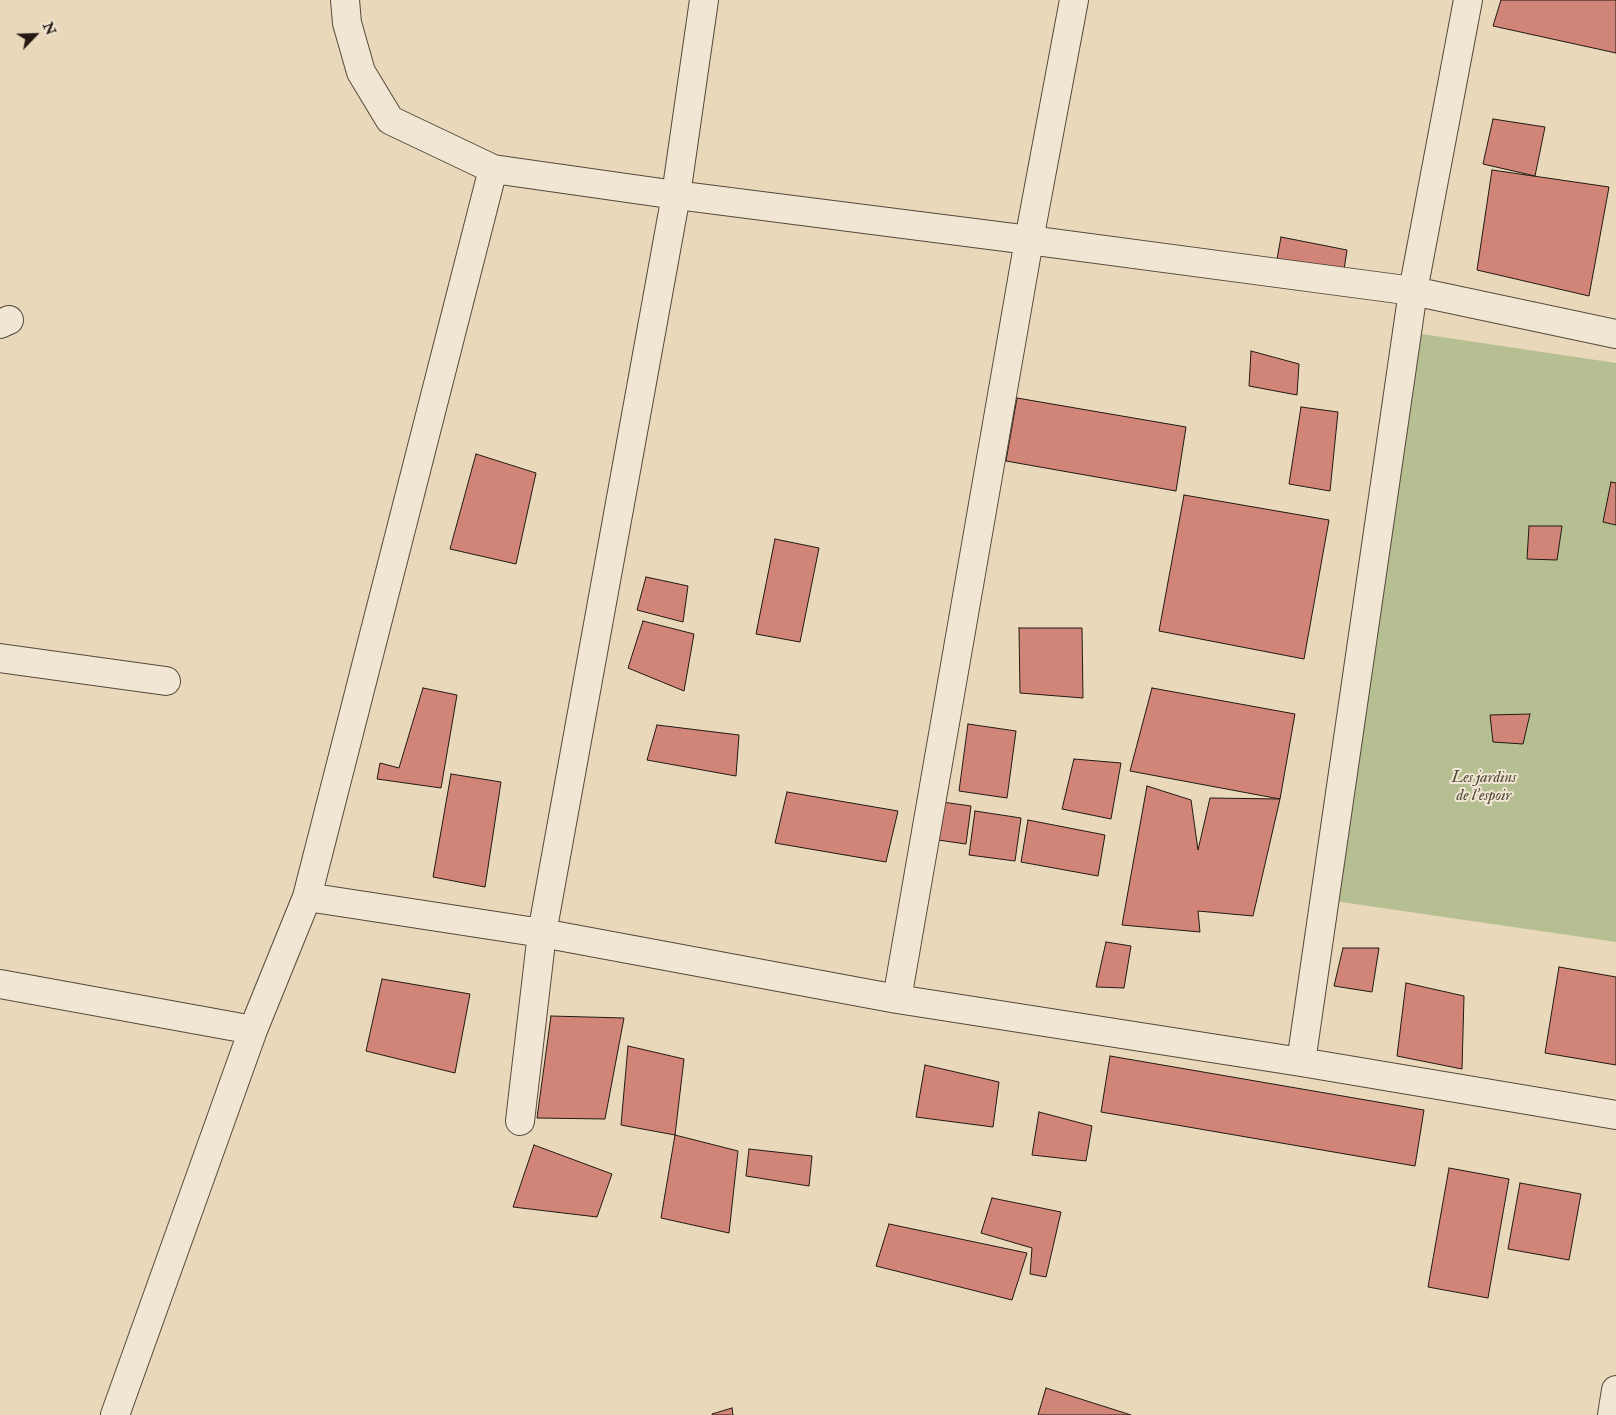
<!DOCTYPE html>
<style>
body{margin:0}
#map{position:relative;width:1616px;height:1415px;overflow:hidden;background:#ead8bb;font-family:"IM FELL Double Pica",serif}
canvas{display:block}
.north{position:absolute;left:10px;top:10px;width:50px;height:50px;-webkit-text-stroke:4px #f1e6d3;paint-order:stroke;rotate:66deg;font-size:14px;font-weight:700;line-height:20px;text-align:center;color:#231912}
.north::after{content:'';display:block;margin:auto;width:18px;height:22px;background:#231912;clip-path:polygon(50% 0,100% 100%,50% 72%,0 100%)}
</style>
<div id="map">
<canvas width="1616" height="1415"></canvas>
<div class="north">N</div>
</div>
<script>
const context = document.querySelector('canvas').getContext('2d');
context.lineJoin = 'round';
function fillPath(path, color) { context.fillStyle = color; context.fill(path, 'evenodd'); }
const poly = rows => new Path2D(rows.map(r => 'M' + r).join(''));
function stroke(path, color, width, dash) { context.strokeStyle = color; context.lineWidth = width; context.lineCap = dash ? 'butt' : 'round'; context.setLineDash(dash || []); context.stroke(path); }
function write(font, color, halo, rows, align = 'center') {
  context.font = font + ' "IM FELL Double Pica",serif'; context.lineWidth = 4; context.setLineDash([]); context.textBaseline = 'middle'; context.strokeStyle = halo; context.fillStyle = color; for (const [text, x, y, turn = 0] of rows) {
    context.save(); context.translate(x, y); context.rotate((+turn || 0) * Math.PI / 180); context.textAlign = isNaN(turn) ? turn : align; if (halo) context.strokeText(text, 0, 0); context.fillText(text, 0, 0); context.restore();
  }
}
fillPath(poly([
 [1415,333,1616,363,1616,942,1334,901]
]), '#b6bf91');
const building = poly([
 [1501,0,1616,0,1616,53,1493,26,1501,0],
 [1493,119,1545,127,1535,176,1483,164,1493,119],
 [1492,170,1609,187,1589,296,1477,270,1492,170],
 [1281,237,1347,250,1344,270,1277,259,1281,237],
 [1251,351,1299,364,1297,395,1249,386,1251,351],
 [1017,398,1186,427,1176,491,1006,461,1017,398],
 [1301,407,1338,412,1330,491,1289,484,1301,407],
 [476,454,536,473,516,564,450,549,476,454],
 [1611,482,1616,483,1616,525,1603,522,1611,482],
 [1184,495,1329,520,1304,659,1159,631,1184,495],
 [1529,526,1562,526,1557,560,1527,559,1529,526],
 [775,539,819,548,800,642,756,634,775,539],
 [646,577,688,586,683,622,637,610,646,577],
 [643,621,694,634,684,691,628,668,643,621],
 [1019,628,1082,628,1083,698,1020,693,1019,628],
 [423,688,457,695,441,788,377,779,380,763,399,768,423,688],
 [1152,688,1295,714,1280,799,1130,771,1152,688],
 [1530,714,1523,744,1493,742,1490,715,1530,714],
 [968,724,1016,731,1007,798,959,791,968,724],
 [657,725,739,735,736,776,647,760,657,725],
 [1074,759,1121,763,1111,819,1062,809,1074,759],
 [451,774,501,782,485,887,433,877,451,774],
 [1147,786,1191,800,1198,850,1210,798,1280,799,1253,916,1198,911,1200,932,1122,925,1147,786],
 [787,792,898,811,886,862,775,843,787,792],
 [942,802,971,806,966,844,938,840,942,802],
 [975,811,1021,818,1015,861,969,855,975,811],
 [1028,820,1105,835,1098,876,1021,862,1028,820],
 [1106,942,1131,946,1124,988,1096,987,1106,942],
 [1343,948,1379,948,1372,992,1334,986,1343,948],
 [1559,967,1616,977,1616,1065,1545,1053,1559,967],
 [382,979,470,994,455,1073,366,1051,382,979],
 [1406,983,1464,996,1462,1069,1397,1056,1406,983],
 [551,1016,624,1018,605,1119,537,1118,551,1016],
 [628,1046,684,1059,675,1135,621,1125,628,1046],
 [1110,1056,1424,1110,1415,1166,1101,1112,1110,1056],
 [925,1065,999,1082,993,1127,916,1117,925,1065],
 [1039,1112,1092,1126,1086,1161,1032,1155,1039,1112],
 [675,1135,738,1151,729,1233,661,1218,675,1135],
 [534,1145,612,1174,597,1217,513,1207,534,1145],
 [749,1149,812,1156,809,1186,746,1176,749,1149],
 [1449,1168,1509,1179,1488,1298,1428,1287,1449,1168],
 [1520,1183,1581,1194,1569,1260,1508,1249,1520,1183],
 [992,1198,1061,1212,1046,1277,1030,1274,1032,1248,981,1233,992,1198],
 [889,1224,1027,1253,1012,1300,876,1266,889,1224],
 [1046,1388,1131,1415,1038,1415,1046,1388],
 [732,1408,733,1415,712,1415,712,1414,732,1408]
]);
fillPath(building, '#d08578');
stroke(building, '#231912', 1);
const minor = poly([
 [493,169,676,195,1029,240,1413,291,1616,334],
 [0,324,9,320],
 [0,658,166,681],
 [307,897,542,933,897,999,1301,1062,1616,1115],
 [0,984,253,1030],
 [897,999,1029,240,1074,0],
 [1301,1062,1413,291,1468,0],
 [520,1121,542,933,676,195,704,0],
 [115,1415,253,1030,307,897,493,169,390,120,361,72,347,23,345,0],
 [1612,1415,1616,1390]
]);
stroke(minor, '#55493c', 30);
stroke(minor, '#f1e6d3', 28);
write('italic 16px', '#4f4b38', '#f1e6d3', [
 ["Les jardins",1484,779],
 ["de l'espoir",1484,797]
]);
</script>
